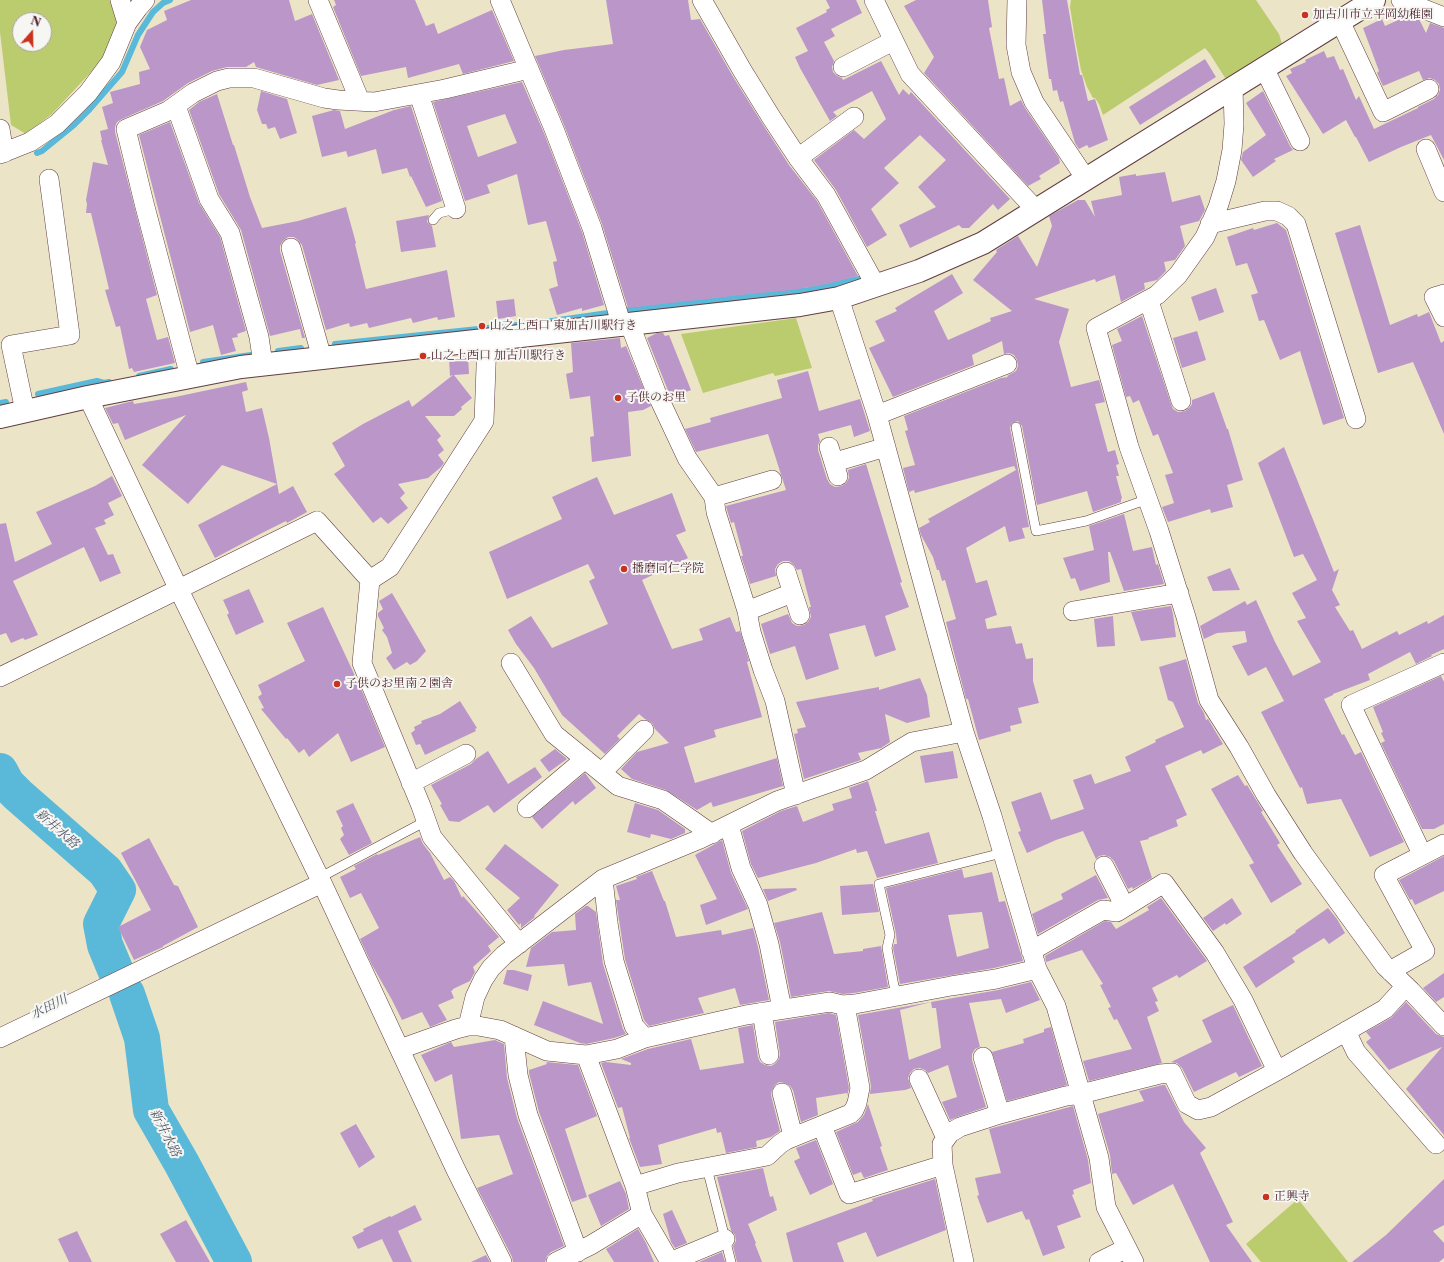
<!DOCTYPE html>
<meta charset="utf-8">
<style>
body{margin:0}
#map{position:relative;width:1444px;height:1262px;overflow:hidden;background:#ece4c7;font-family:"Libre Caslon Text",serif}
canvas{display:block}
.north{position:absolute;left:12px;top:12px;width:40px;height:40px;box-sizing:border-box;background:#f6f6f2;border:1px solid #b1a0a2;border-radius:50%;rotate:20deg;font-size:11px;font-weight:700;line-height:16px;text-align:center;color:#4a1f2b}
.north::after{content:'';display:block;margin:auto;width:14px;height:18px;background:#c8321e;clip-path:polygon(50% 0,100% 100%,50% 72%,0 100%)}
</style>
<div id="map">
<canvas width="1444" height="1262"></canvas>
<div class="north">N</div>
</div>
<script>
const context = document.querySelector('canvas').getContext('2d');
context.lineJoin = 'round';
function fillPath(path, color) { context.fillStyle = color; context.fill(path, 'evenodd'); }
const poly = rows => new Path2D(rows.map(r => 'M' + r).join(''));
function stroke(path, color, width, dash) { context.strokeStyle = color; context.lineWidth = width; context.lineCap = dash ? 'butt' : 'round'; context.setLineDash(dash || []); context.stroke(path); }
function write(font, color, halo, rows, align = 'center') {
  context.font = font + ' "Libre Caslon Text","Noto Serif JP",serif'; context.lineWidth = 4; context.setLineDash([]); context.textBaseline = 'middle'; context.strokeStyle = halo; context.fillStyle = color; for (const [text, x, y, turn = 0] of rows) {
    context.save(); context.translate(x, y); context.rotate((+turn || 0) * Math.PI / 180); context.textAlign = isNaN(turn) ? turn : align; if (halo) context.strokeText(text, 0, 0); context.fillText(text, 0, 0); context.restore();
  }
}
fillPath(poly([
 [0,0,112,0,115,12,118,26,104,58,52,114,26,134,11,125,0,32],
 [20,20,44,20,44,44,20,44],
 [1071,0,1256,0,1279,34,1283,47,1227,81,1210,54,1205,48,1103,115,1099,104,1095,98,1093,98,1087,87,1081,70,1075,39,1070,7],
 [796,318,812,368,775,376,773,373,703,393,681,334],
 [1298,1199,1348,1262,1261,1262,1246,1244]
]), '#bbcc6f');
stroke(poly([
 [37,153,42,151,74,125,88,111,122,72,138,35,153,12,163,3,170,0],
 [628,310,809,290,868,277],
 [335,344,545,322,608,313],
 [278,351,301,348],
 [203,362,251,355],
 [139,376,171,369],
 [38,394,97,381,104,383,109,382],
 [0,403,6,402]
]), '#5ab8d8', 6);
stroke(poly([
 [0,771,7,784,18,795,105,871,118,890,101,924,105,945,117,974],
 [127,994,142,1038,151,1110,182,1164,234,1262]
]), '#5ab8d8', 36);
fillPath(poly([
 [191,0,289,0,295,21,312,14,339,80,317,85,256,67,254,62,246,67,227,67,212,71,188,83,163,101,122,119,117,122,115,127,115,132,157,295,146,299,157,340,168,337,175,363,134,372,132,368,129,369,120,326,116,327,105,290,109,289,91,213,86,213,87,204,86,200,93,162,108,165,101,140,102,140,100,131,108,129,102,107,113,103,110,92,140,84,139,72,150,69,140,47,147,30,167,20,164,11],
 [334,0,415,0,426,26,434,23,438,34,492,10,514,61,463,74,459,64,408,78,406,67,361,76,333,7,336,5],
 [606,0,688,0,691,20,700,19,732,75,762,123,789,165,817,201,858,276,827,284,792,290,750,294,628,308,602,224,564,125,535,56,564,50,613,44],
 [826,0,856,0,862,13,831,29,835,36,824,42,834,61,832,67,833,72,837,76,842,78,843,80,881,61,899,95,903,89,909,95,911,92,1010,199,998,210,993,204,969,228,962,228,959,225,910,248,899,225,936,207,918,187,946,160,920,135,884,168,899,183,871,209,887,235,867,247,836,190,814,160,854,130,864,139,886,119,872,91,833,112,837,116,830,121,800,68,795,57,808,51,796,28,827,12,826,10,830,8],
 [916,0,988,0,992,27,989,28,999,79,1004,78,1010,106,1021,100,1025,108,1059,158,1060,163,1039,176,1041,179,1028,186,924,73,934,57,904,6],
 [1042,0,1067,0,1080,75,1082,75,1088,101,1095,99,1108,140,1089,148,1087,145,1079,149,1075,143,1063,101,1060,102,1057,90,1053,91,1051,79,1049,79,1043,34,1046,34],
 [1409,15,1419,19,1426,33,1430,23,1444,28,1444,160,1431,135,1401,147,1369,162,1356,137,1355,137,1346,120,1323,134,1286,76,1292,73,1290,69,1306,62,1305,60,1324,51,1327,58,1334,56,1340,70,1343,69,1356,100,1359,96,1374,129,1418,108,1418,107,1434,99,1438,95,1440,90,1439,84,1435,80,1430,78,1423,80,1419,71,1383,86,1377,73,1379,71,1363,28,1382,19,1385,26],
 [1205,59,1216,77,1140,125,1129,107],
 [522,82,544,133,582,232,604,305,582,311,582,308,557,315,549,289,558,286,553,262,557,261,546,221,528,225,517,174,487,185,490,193,465,201,433,102],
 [505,114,517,143,478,157,467,126],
 [261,91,287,99,297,133,280,139,275,127,268,129,266,124,262,124,257,110],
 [1263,91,1290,146,1293,150,1274,159,1276,161,1253,177,1241,160,1243,152,1266,135,1246,103],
 [217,94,233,145,234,145,250,197,262,228,298,221,346,207,356,243,355,244,366,289,447,270,455,317,438,320,437,317,413,323,411,318,369,328,367,323,350,327,349,323,326,330,302,245,298,240,294,237,288,237,283,241,280,246,280,251,305,338,302,338,300,329,270,336,241,230,219,194,189,110,199,102],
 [411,106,442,201,426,207,411,176,410,177,407,168,382,174,376,149,348,157,346,151,322,157,312,116,334,110,340,111,345,129,394,110],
 [170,122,199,203,220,237,246,331,237,334,238,337,232,338,236,351,221,355,213,325,190,332,139,135],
 [1165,172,1172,202,1200,195,1205,210,1199,221,1180,226,1185,246,1175,260,1164,262,1166,271,1157,280,1144,283,1145,289,1121,302,1115,275,1096,282,1095,279,1034,299,1069,309,1059,342,1071,387,1099,380,1105,402,1095,404,1108,452,1115,450,1119,464,1116,465,1119,476,1116,476,1122,498,1121,499,1121,502,1093,512,1087,491,1037,505,1022,426,1018,421,1012,423,1010,428,1029,527,1022,528,1025,538,1009,542,1005,526,966,548,976,583,987,580,997,615,985,619,987,629,1011,626,1016,644,1022,643,1026,659,1033,658,1033,681,1039,703,1018,708,1022,723,1010,726,1011,731,979,740,968,699,966,699,946,622,956,619,945,580,942,581,939,570,937,570,933,557,921,535,919,528,930,522,928,519,1016,470,1014,466,915,493,914,490,909,492,903,468,915,465,905,431,908,430,904,416,1001,378,1008,377,1007,376,1016,371,1018,366,1017,360,1014,355,1009,353,1004,354,1002,341,972,355,974,365,893,397,869,348,885,341,875,321,897,311,895,308,952,274,963,293,934,311,948,340,991,321,990,318,1012,311,973,280,997,252,996,250,1018,236,1037,267,1052,226,1049,216,1078,200,1085,200,1095,217,1091,201,1122,195,1119,177,1136,174,1136,176],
 [429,215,427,222,432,226,436,247,401,252,396,221],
 [1277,223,1286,230,1344,418,1323,425,1300,351,1280,360,1264,320,1259,321,1251,295,1258,293,1247,263,1236,266,1227,237,1253,228,1254,230],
 [1360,225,1390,325,1417,314,1418,317,1429,312,1441,343,1444,341,1444,434,1413,362,1378,373,1335,233],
 [1216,288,1224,312,1199,321,1191,297],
 [514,299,516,316,498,319,496,301],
 [1142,316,1171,404,1173,409,1178,412,1185,411,1189,408,1192,404,1192,400,1214,392,1227,429,1228,429,1243,480,1227,485,1233,507,1211,513,1210,509,1168,522,1162,507,1174,503,1165,475,1173,473,1158,434,1153,436,1139,400,1133,403,1130,396,1126,397,1112,345,1122,341,1117,329],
 [1197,331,1206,360,1182,368,1173,338],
 [657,333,663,333,665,336,669,335,691,390,671,398,647,338],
 [620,338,621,348,626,346,651,406,643,410,628,412,631,456,592,462,590,437,594,436,590,396,570,399,566,374,573,372,571,343],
 [468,356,469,374,454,375,472,398,461,407,462,409,454,416,425,416,441,436,437,440,444,450,438,455,444,463,441,467,428,478,398,484,405,493,400,498,408,508,388,524,381,517,373,523,334,474,345,466,332,443,363,424,409,400,412,407,453,375,450,376,449,358],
 [808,371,819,411,860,399,870,431,854,437,851,425,818,434,820,441,818,445,818,450,827,479,830,484,835,487,842,486,846,483,849,478,848,470,866,464,902,582,900,583,909,607,885,616,896,650,875,657,865,625,829,634,839,669,806,680,795,646,770,654,761,624,788,614,792,623,797,626,804,625,808,622,811,617,809,607,811,607,801,569,797,570,793,564,789,561,783,561,778,564,775,569,776,576,750,584,741,556,743,556,734,522,731,523,727,510,726,506,786,490,768,434,696,452,685,429,711,422,710,418,782,398,777,380],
 [246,382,248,390,242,392,246,412,262,408,269,438,279,494,293,486,307,512,287,523,286,521,262,533,215,558,198,525,277,484,222,465,188,504,142,465,186,415,125,440,118,423,113,424,105,408,133,401,134,404,175,397],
 [1284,447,1334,572,1339,569,1332,590,1340,605,1335,607,1350,631,1353,630,1362,649,1397,631,1399,635,1427,621,1428,624,1444,615,1444,649,1431,655,1432,656,1416,664,1410,652,1368,674,1370,680,1333,694,1333,695,1324,699,1342,735,1344,734,1355,755,1361,752,1404,842,1370,857,1341,799,1307,804,1302,787,1300,788,1261,712,1284,701,1266,667,1248,676,1232,646,1247,642,1245,631,1217,633,1204,639,1200,626,1245,601,1247,605,1256,600,1275,642,1293,676,1321,662,1297,621,1306,618,1292,593,1317,580,1303,554,1294,557,1258,463],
 [112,476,122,496,108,503,114,515,104,520,106,524,95,528,108,555,113,554,121,573,100,582,84,547,13,581,38,635,25,640,23,638,11,643,6,633,0,635,0,524,6,523,15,562,52,544,36,512,95,486],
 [597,477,614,515,672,493,686,531,676,535,688,558,642,580,672,649,703,640,699,629,730,617,736,632,740,631,749,661,747,662,762,717,714,730,716,737,684,747,695,783,777,758,783,786,713,807,711,802,697,810,666,790,632,779,621,769,637,752,669,743,655,729,652,723,645,719,639,714,617,736,620,739,605,754,562,715,534,668,516,644,508,630,531,616,552,648,608,624,589,581,595,578,588,564,507,599,489,552,562,519,552,497],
 [1124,514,1133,551,1152,547,1156,565,1158,564,1164,584,1124,591,1110,552,1108,552,1110,582,1080,591,1075,578,1071,579,1063,558,1094,550,1089,526],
 [1230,568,1240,590,1213,591,1207,577],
 [249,589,264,622,236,635,227,615,229,613,223,600],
 [392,593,426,651,417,661,410,665,407,662,394,670,386,658,392,653,387,637,382,630,384,628,378,616,378,613,383,609,379,601],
 [1171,606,1173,614,1176,637,1141,641,1131,612],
 [323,607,362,691,385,747,351,762,338,733,309,757,304,749,299,753,287,738,286,739,261,709,264,708,258,697,262,694,258,685,305,661,287,623],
 [1113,616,1115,646,1097,647,1094,619],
 [1186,659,1198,703,1204,713,1206,720,1208,719,1223,744,1203,754,1201,750,1165,766,1187,815,1176,820,1178,826,1148,838,1149,839,1140,841,1152,878,1133,889,1132,887,1128,889,1114,861,1110,857,1104,855,1099,856,1096,859,1083,831,1056,840,1027,853,1018,832,1021,831,1011,802,1041,792,1051,820,1084,809,1073,780,1091,774,1095,784,1131,771,1125,757,1156,742,1155,740,1184,727,1173,702,1168,700,1159,667],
 [1441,676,1444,682,1444,824,1434,829,1422,829,1381,743,1385,741,1381,733,1383,732,1373,707],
 [920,678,927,695,930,717,907,723,885,714,890,742,881,748,858,753,861,760,804,779,794,734,798,733,797,729,806,727,796,702,879,687,879,690],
 [460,701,477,728,475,729,476,731,425,755,420,744,416,745,411,733,415,730,414,727,422,723,421,721,440,714],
 [555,749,567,759,549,772,540,760],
 [488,751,508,784,535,767,542,777,494,813,488,805,459,822,449,821,440,805,442,804,431,785,471,764,476,759],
 [953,751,958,778,925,783,920,756],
 [585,773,596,788,575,805,573,801,542,829,532,817],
 [1238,775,1245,786,1247,785,1263,811,1261,812,1280,843,1277,845,1302,884,1271,903,1249,865,1254,863,1211,789],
 [868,781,877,811,875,811,885,844,929,832,938,863,877,878,867,851,857,853,856,849,816,863,758,878,751,864,742,831,781,811,797,806,803,822,834,810,832,804,852,798,849,788],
 [353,803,372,843,349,855,340,839,344,835,341,828,343,826,336,811],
 [635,803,658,810,685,829,685,833,671,839,651,834,650,838,627,832],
 [420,837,423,844,430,853,444,880,450,877,454,881,462,898,463,896,499,937,488,946,491,951,473,967,475,972,470,981,453,989,453,990,451,991,454,998,438,1005,447,1020,430,1027,422,1012,402,1020,392,1000,372,965,360,939,379,928,361,893,350,898,340,877,356,869,354,866,377,854,378,855],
 [149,838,174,885,178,886,198,927,163,946,163,947,134,960,118,927,151,910,121,853],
 [722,840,731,873,748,909,706,925,700,905,717,899,695,855],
 [505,844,559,885,534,916,535,917,521,928,521,923,519,925,507,910,520,898,485,869],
 [1444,856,1444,891,1415,905,1412,899,1410,900,1399,880],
 [962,869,964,878,992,872,999,902,1005,901,1023,961,994,968,900,984,893,948,894,944,897,944,896,934,886,888],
 [982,912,989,948,957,957,948,915],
 [652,871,664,901,665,901,676,937,721,930,722,935,753,928,758,947,769,1000,740,1005,735,988,698,998,704,1013,649,1026,644,1020,625,959,616,900,620,900,616,886,637,879,636,877],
 [1096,875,1108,898,1098,900,1038,934,1032,914,1063,899,1061,894],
 [873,884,879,912,842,915,840,886],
 [796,888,797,890,768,901,763,889],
 [1161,898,1207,961,1179,978,1177,975,1152,988,1158,1001,1155,1002,1159,1011,1147,1017,1162,1063,1089,1081,1083,1061,1132,1049,1117,1019,1114,1020,1108,1008,1111,1007,1100,985,1103,984,1082,950,1046,962,1045,956,1105,921,1111,922,1116,929,1149,910,1147,907],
 [1232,898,1242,914,1226,925,1225,923,1213,931,1203,918],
 [586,906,588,906,596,912,603,964,623,1029,626,1034,614,1038,586,1044,580,1043,534,1025,543,1001,603,1024,591,982,568,986,564,964,526,967,531,948,552,932,576,930,575,914],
 [1328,908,1337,919,1345,933,1329,944,1324,938,1292,958,1295,962,1256,988,1243,967,1296,932,1295,931],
 [822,912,834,954,863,951,863,949,881,946,888,987,854,993,843,994,829,991,791,997,780,942,774,923],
 [507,970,514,970,532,975,528,991,503,984],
 [1444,973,1444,997,1436,1002,1423,988],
 [1031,982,1040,1000,1006,1013,1001,999,969,1003,980,1047,975,1049,972,1054,972,1060,986,1107,957,1117,950,1120,942,1102,957,1097,948,1065,928,1073,925,1070,920,1068,914,1069,910,1073,908,1078,911,1088,905,1090,870,1094,871,1086,858,1015,998,990],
 [931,1002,932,1008,936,1008,941,1048,909,1060,900,1010],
 [1406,1002,1436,1034,1444,1037,1444,1135,1406,1089,1442,1047,1389,1070,1366,1042,1371,1038,1366,1032,1391,1018],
 [1233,1005,1262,1066,1239,1077,1236,1072,1194,1092,1182,1068,1177,1063,1171,1062,1212,1042,1202,1020],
 [829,1013,836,1015,849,1088,847,1096,847,1093,816,1098,818,1115,801,1122,793,1090,790,1086,785,1083,779,1082,775,1085,772,1090,771,1095,780,1131,771,1137,756,1141,757,1147,726,1153,721,1132,717,1133,716,1128,658,1145,662,1164,640,1167,629,1138,630,1138,622,1107,618,1108,601,1063,606,1062,631,1065,631,1063,621,1059,648,1049,691,1039,700,1070,744,1063,738,1028,753,1025,758,1057,760,1062,765,1065,771,1066,776,1063,779,1059,780,1054,775,1022],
 [1051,1027,1067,1085,1007,1101,992,1052,1024,1043,1023,1039,1044,1032,1044,1029],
 [495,1040,504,1044,507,1078,517,1118,564,1246,551,1252,547,1256,545,1262,513,1262,512,1257,477,1188,513,1174,499,1135,461,1139,452,1074,435,1082,421,1055,451,1042,454,1047],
 [546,1062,578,1065,597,1116,565,1129,587,1197,572,1202,539,1112,529,1073,529,1070,547,1064],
 [1162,1085,1165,1085,1184,1122,1206,1148,1200,1153,1233,1222,1226,1225,1252,1262,1210,1262,1173,1184,1133,1205,1116,1173,1112,1174,1110,1155,1098,1114,1144,1101,1139,1091],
 [868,1104,882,1146,880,1147,888,1170,864,1178,861,1172,853,1175,836,1132,858,1122,864,1115],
 [1073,1106,1088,1160,1091,1183,1073,1190,1074,1194,1072,1195,1081,1217,1057,1226,1065,1248,1043,1256,1029,1219,1026,1220,1022,1211,987,1223,977,1196,979,1195,975,1178,1001,1173,989,1129],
 [356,1124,375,1157,359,1168,340,1133],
 [816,1140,833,1184,810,1195,794,1161,800,1158,796,1148],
 [763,1168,770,1197,773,1196,777,1210,748,1224,756,1243,755,1244,762,1262,737,1262,733,1246,736,1241,735,1235,731,1230,717,1177],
 [935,1179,946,1230,877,1257,866,1232,837,1243,844,1262,793,1262,786,1233,873,1201,872,1199],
 [1444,1179,1444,1225,1433,1231,1444,1243,1444,1258,1439,1262,1352,1262,1386,1235],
 [620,1181,626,1194,629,1209,601,1226,588,1195],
 [415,1205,422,1220,398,1231,412,1262,393,1262,382,1239,358,1249,352,1237,364,1231,363,1229,390,1216,391,1217],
 [672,1210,687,1243,675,1248,671,1242,663,1214],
 [186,1220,210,1262,176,1262,160,1234],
 [638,1229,646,1243,654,1262,614,1262,606,1249],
 [77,1231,92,1262,69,1262,58,1239],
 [722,1252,725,1262,699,1262],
 [486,1255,490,1262,471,1262]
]), '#bb97c9');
const service = poly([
 [433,220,439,213,456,209],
 [1016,427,1036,531,1086,521,1148,499],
 [319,878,426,821],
 [899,996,894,986,887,948,890,935,879,884,1002,853],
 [707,1168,731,1262]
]);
const minor = poly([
 [120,0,127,23],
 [318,0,360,101],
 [500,0,554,129,592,228,622,326],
 [702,0,742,70,771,117,798,158,826,195,876,286],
 [874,0,910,74,1036,210],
 [1017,0,1016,45,1021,72,1034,102,1086,179],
 [1401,0,1444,17],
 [1340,21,1383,112,1429,89],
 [843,67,893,41],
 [1264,68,1300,141],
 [1233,87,1234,124,1232,150,1226,181,1218,207,1205,237,1178,275,1157,295,1096,328,1129,447,1159,531,1186,617,1209,700,1239,747,1266,795,1303,853,1385,966,1411,991,1444,1026],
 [419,94,456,209],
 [176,106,209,199,230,233,259,337,263,364],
 [0,129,4,153],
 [1426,149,1444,192],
 [0,154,30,142,57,124,88,93,111,62,127,23,138,8,145,0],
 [798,158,854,117],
 [1210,224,1265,211,1277,211,1288,216,1296,224,1356,419],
 [291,248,322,358],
 [1444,294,1434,297,1444,317],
 [839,298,877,415,964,732,992,816,1037,969,1056,1006,1099,1158,1106,1207,1134,1262],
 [1149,301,1181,401],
 [630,325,656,392,687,458,714,497,716,512,747,611,792,593],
 [190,377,144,203,126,129,168,111,193,93,217,81,229,78,254,78,324,98,338,100,374,102,445,89,529,69],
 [88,397,179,590,322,883,456,1170,502,1262],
 [25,411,11,345,70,335,49,179],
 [877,415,1007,364],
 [829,447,838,476],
 [835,462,886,447],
 [714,497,772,480],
 [786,572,800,615],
 [370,580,390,567,484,421,487,340],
 [747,611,751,632,763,670,775,701,796,795],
 [1073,611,1179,593],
 [511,663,554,734,618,786,663,800,712,834],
 [0,677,317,521,370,580,362,663,421,806,432,837,519,944],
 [602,772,644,730],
 [411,783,466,754],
 [527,808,585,759],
 [729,825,741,868,758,905,769,944,782,1009],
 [1422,854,1351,705,1444,663],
 [1104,866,1125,907],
 [1031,951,1103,910,1117,912,1164,883,1215,953,1243,1000,1277,1071],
 [1390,971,1425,951,1384,875,1444,844],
 [762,1012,769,1055],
 [468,1026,475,997,483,980,491,968,504,955,603,879],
 [1346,1031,1356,1052,1436,1144],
 [514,1036,518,1075,528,1115,578,1252],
 [0,1038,322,883],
 [645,1038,634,1026,614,961,608,923,603,879,700,839,777,801,866,770,912,742,964,732],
 [400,1049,456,1029,468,1026,478,1026,500,1030,547,1051,586,1055,617,1049,645,1038,746,1015,830,1002,842,1005,855,1004,951,986,996,979,1037,969],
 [586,1055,635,1186,642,1214,670,1262],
 [983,1057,1000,1114],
 [919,1079,946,1138],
 [782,1093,793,1136],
 [822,1126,849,1194,943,1165,942,1144,950,1133,960,1127,1000,1114,1066,1096,1081,1094,1160,1074,1172,1073,1187,1104,1198,1110,1211,1107,1284,1067,1385,1009,1406,986],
 [943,1165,964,1262],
 [635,1186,678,1173,767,1156,780,1144,786,1140,850,1114,854,1110,857,1103,860,1088,845,1005],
 [556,1262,591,1245,642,1214],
 [670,1262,725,1239],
 [1099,1262,1127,1248]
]);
const tertiary = poly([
 [0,417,88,397,241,367,800,305,839,298,919,271,983,243,1374,0]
]);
stroke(service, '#623d42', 10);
stroke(minor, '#623d42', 20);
stroke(tertiary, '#623d42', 24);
stroke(service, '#fff', 9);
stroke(minor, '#fff', 19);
stroke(tertiary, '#fff', 22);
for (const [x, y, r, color] of [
 [1305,15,4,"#c8321e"],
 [482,326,4,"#c8321e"],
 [423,356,4,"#c8321e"],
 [618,398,4,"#c8321e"],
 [624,569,4,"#c8321e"],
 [337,684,4,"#c8321e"],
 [1266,1197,4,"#c8321e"]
]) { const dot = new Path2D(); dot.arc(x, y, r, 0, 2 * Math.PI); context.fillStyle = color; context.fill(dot); stroke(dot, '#f6f6f2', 1.5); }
write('12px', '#4a1f2b', '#f6f6f2', [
 ["加古川市立平岡幼稚園",1313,15],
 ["山之上西口 東加古川駅行き",490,326],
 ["山之上西口 加古川駅行き",431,356],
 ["子供のお里",626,398],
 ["播磨同仁学院",632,569],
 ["子供のお里南２園舎",345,684],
 ["正興寺",1274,1197]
], 'left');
write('italic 13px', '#505568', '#f6f6f2', [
 ["新井水路",57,829,41],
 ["水田川",49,1007,-26],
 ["新井水路",165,1133,63]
]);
</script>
